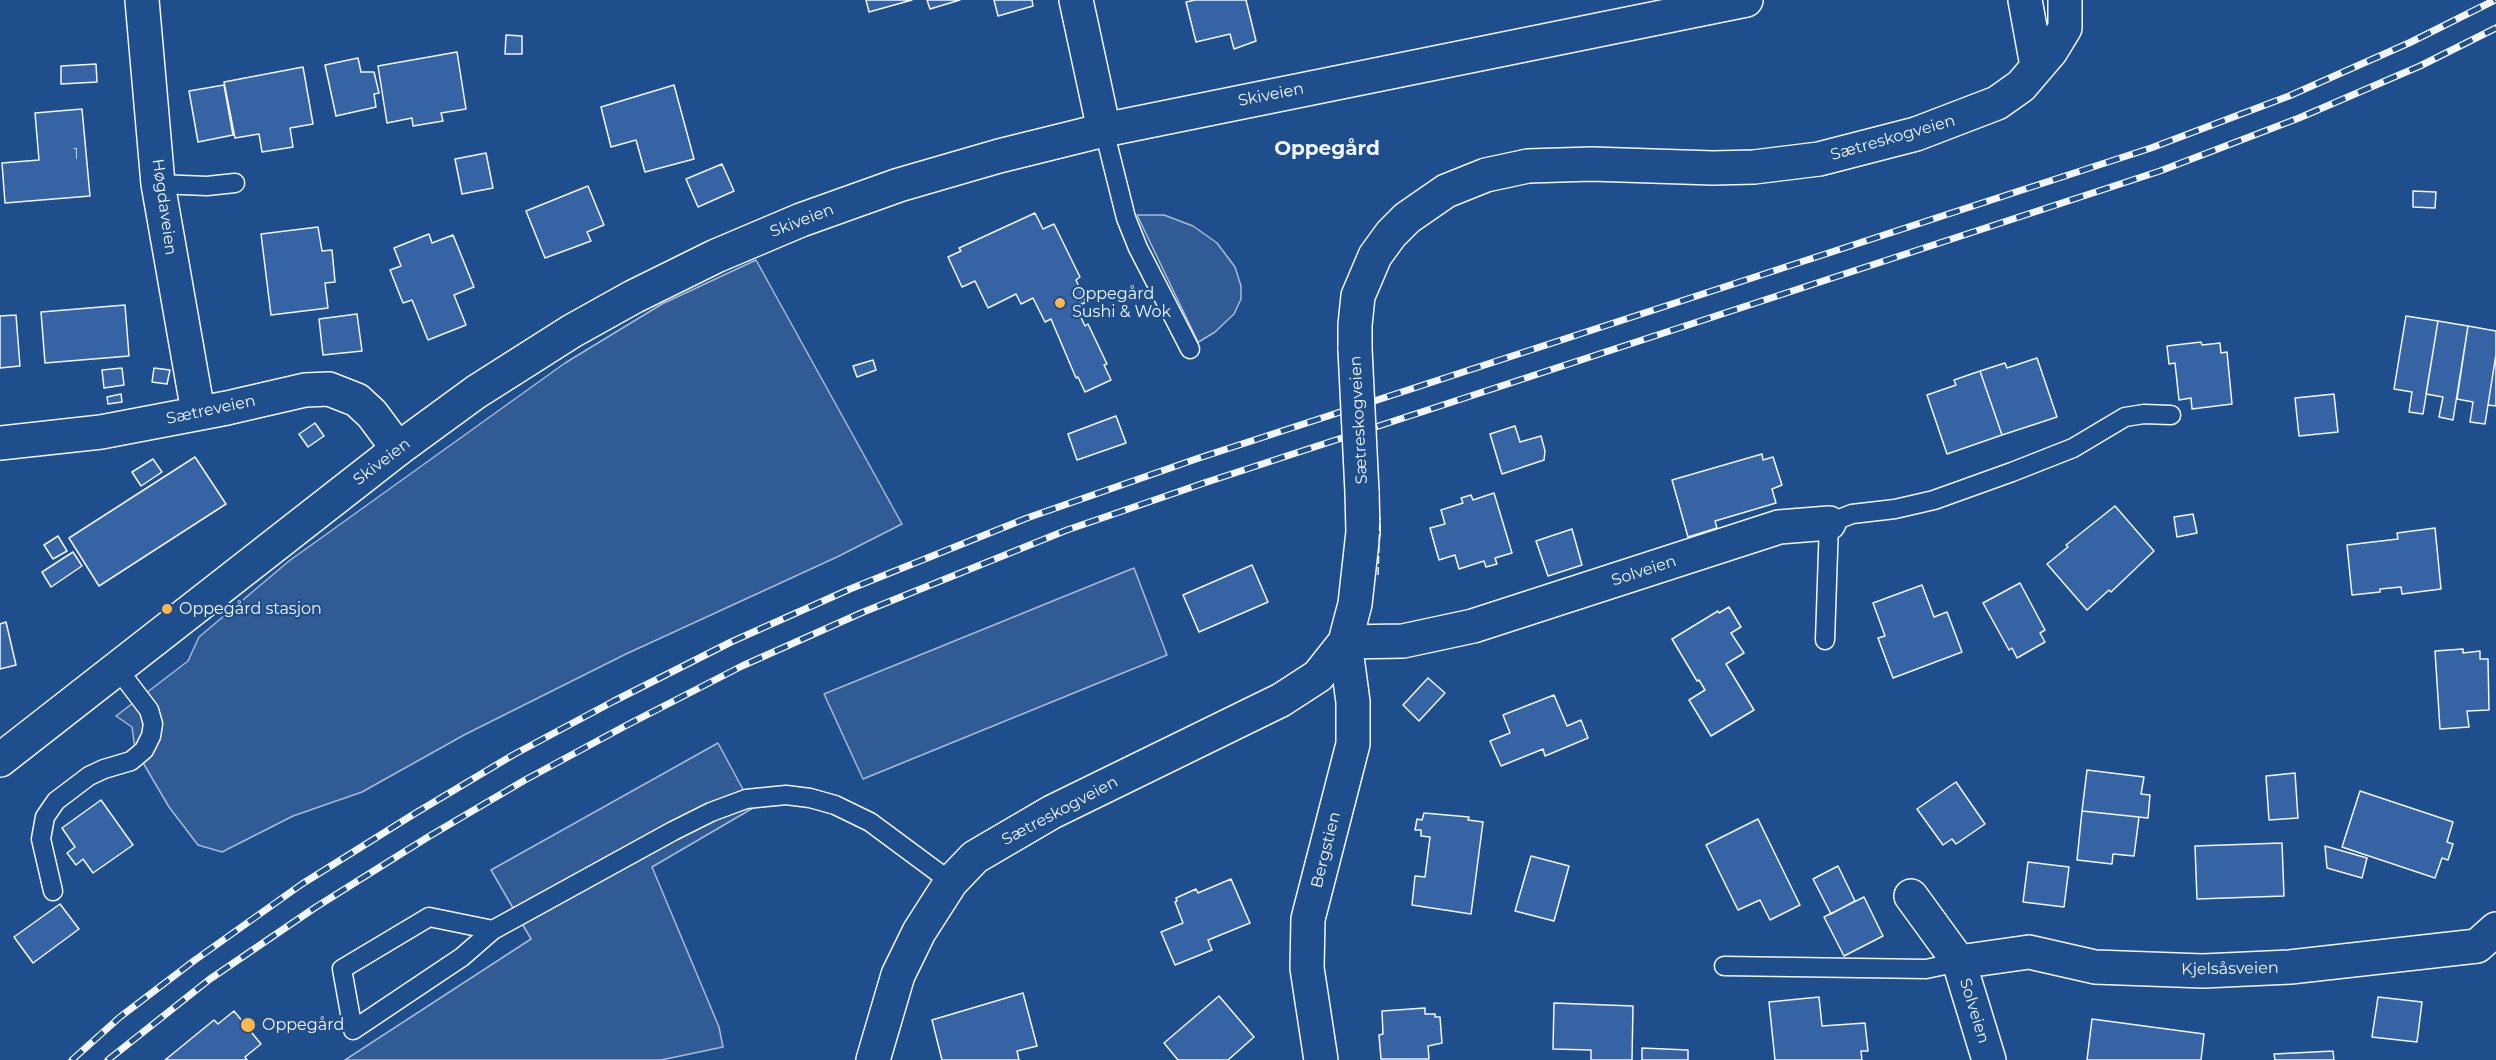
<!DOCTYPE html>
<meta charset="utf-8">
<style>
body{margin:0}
canvas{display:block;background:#1f4e8c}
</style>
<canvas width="2496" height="1060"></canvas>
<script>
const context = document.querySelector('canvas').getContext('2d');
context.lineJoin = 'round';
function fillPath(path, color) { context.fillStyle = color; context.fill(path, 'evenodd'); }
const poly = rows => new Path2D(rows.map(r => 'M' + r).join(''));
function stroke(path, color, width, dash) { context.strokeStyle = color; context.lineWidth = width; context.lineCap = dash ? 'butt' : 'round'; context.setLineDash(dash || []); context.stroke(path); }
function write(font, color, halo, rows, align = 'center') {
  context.font = font + ' Montserrat,sans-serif'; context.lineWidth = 4.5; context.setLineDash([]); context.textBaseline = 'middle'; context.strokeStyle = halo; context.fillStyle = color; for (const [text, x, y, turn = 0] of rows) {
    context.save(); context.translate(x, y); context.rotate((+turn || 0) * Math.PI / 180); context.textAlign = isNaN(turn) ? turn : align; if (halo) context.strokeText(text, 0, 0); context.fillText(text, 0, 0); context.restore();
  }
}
const built = poly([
 [1137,215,1164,215,1193,226,1217,243,1235,267,1241,286,1241,299,1234,314,1215,332,1192,346,1198,342,1137,215],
 [756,260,902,524,837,557,626,654,464,735,362,792,293,816,222,852,198,845,169,807,135,749,132,727,116,716,188,661,199,637,289,561,565,363,662,304,756,260],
 [1134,568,1167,655,863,779,824,694,1134,568],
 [718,743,753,808,652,867,719,1027,723,1047,661,1060,345,1060,531,939,491,870,718,743]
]);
fillPath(built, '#305b95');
stroke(built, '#a8bbd7', 1.5);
const building = poly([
 [866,0,912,0,869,12,866,0],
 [927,0,960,0,930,9,927,0],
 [994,0,1032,0,1033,6,998,16,994,0],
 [1195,0,1246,0,1256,41,1234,49,1230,34,1196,42,1186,2,1195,0],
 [506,35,522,36,522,54,505,54,506,35],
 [457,52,466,109,441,113,443,121,413,126,412,118,387,123,378,66,457,52],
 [358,58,361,72,374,72,379,93,374,94,376,107,336,116,325,65,358,58],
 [96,64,97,82,61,84,61,66,96,64],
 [303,67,313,124,290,128,293,147,262,152,259,134,235,138,224,82,303,67],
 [224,85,233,135,198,142,189,91,224,85],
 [674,85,694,159,645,172,636,140,611,147,601,107,674,85],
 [82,109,90,196,5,203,2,163,39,160,35,113,82,109],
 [486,153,493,188,462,194,455,159,486,153],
 [722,164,734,191,698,207,686,179,722,164],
 [588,186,604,225,587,232,591,241,545,258,526,211,588,186],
 [2413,191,2436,192,2435,208,2413,207,2413,191],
 [1035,213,1043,229,1054,224,1080,277,1076,280,1086,302,1076,307,1085,326,1088,324,1107,364,1104,365,1111,380,1085,392,1078,377,1076,378,1051,319,1045,322,1033,298,1021,304,1016,294,988,308,975,281,962,287,948,257,961,251,959,248,1035,213],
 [318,227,322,251,332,250,335,282,325,283,328,308,271,315,261,234,318,227],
 [429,234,432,243,453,235,474,287,454,295,466,325,428,340,412,300,403,303,390,270,401,266,394,248,429,234],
 [125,305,129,356,45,363,41,312,125,305],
 [357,314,362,351,323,355,319,319,357,314],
 [16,315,20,366,0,368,0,316,16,315],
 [2406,316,2438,321,2423,414,2409,412,2412,392,2394,389,2406,316],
 [2438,321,2468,326,2453,420,2439,417,2443,397,2426,394,2438,321],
 [2468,326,2496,331,2496,354,2485,424,2470,422,2473,402,2457,399,2468,326],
 [2201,342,2202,345,2220,343,2221,353,2227,352,2232,404,2192,409,2191,398,2179,400,2175,363,2169,364,2167,346,2201,342],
 [2496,354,2496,406,2488,405,2496,354],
 [2037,358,2057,417,2002,435,1980,371,2005,363,2007,368,2037,358],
 [873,360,876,370,857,377,853,366,873,360],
 [122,368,124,385,104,388,102,370,122,368],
 [154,368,170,370,167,384,152,382,154,368],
 [1980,371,2002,435,1947,454,1927,395,1956,385,1954,380,1980,371],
 [121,394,122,402,108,404,107,397,121,394],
 [2334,394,2338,432,2299,436,2295,398,2334,394],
 [1116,416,1126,443,1077,460,1068,434,1116,416],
 [315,423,324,436,308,447,299,434,315,423],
 [1515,426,1520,442,1541,436,1545,451,1544,460,1502,474,1490,434,1515,426],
 [1762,454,1763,460,1773,457,1782,485,1772,489,1776,503,1715,521,1717,528,1688,537,1672,480,1762,454],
 [195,457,226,504,99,586,69,538,195,457],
 [153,459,162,472,141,486,132,472,153,459],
 [1494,493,1512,553,1495,558,1497,564,1486,567,1484,561,1459,569,1455,555,1439,560,1430,528,1445,524,1441,510,1463,503,1461,498,1471,495,1473,500,1494,493],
 [2115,506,2154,551,2111,592,2109,590,2087,610,2047,564,2068,547,2066,545,2115,506],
 [2193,514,2197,533,2177,537,2174,517,2193,514],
 [2435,528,2441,589,2402,594,2401,587,2380,589,2380,592,2352,595,2347,545,2398,539,2397,533,2435,528],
 [1572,529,1582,565,1548,576,1536,541,1572,529],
 [58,536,67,551,53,559,44,545,58,536],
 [73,552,82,566,51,587,42,572,73,552],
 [1252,565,1268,602,1199,632,1183,595,1252,565],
 [2020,583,2045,630,2040,633,2045,642,2017,658,2012,648,2009,650,1983,603,2020,583],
 [1922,585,1934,617,1947,612,1962,652,1893,678,1878,638,1885,636,1873,603,1922,585],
 [1729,607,1741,627,1731,633,1744,653,1726,664,1754,710,1711,736,1689,700,1705,690,1699,680,1697,681,1672,639,1718,611,1719,613,1729,607],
 [6,622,16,665,0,669,0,624,6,622],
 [2463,649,2463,653,2480,651,2480,659,2488,659,2489,710,2467,711,2469,727,2440,729,2435,651,2463,649],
 [1428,678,1445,693,1419,721,1403,705,1428,678],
 [1554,695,1567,726,1581,720,1588,738,1545,756,1543,749,1501,766,1490,741,1510,733,1503,715,1554,695],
 [2087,770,2144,777,2141,794,2150,795,2148,818,2082,811,2087,770],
 [2295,773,2298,818,2269,820,2266,776,2295,773],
 [1956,782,1985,824,1956,844,1952,839,1943,845,1917,809,1956,782],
 [2360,791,2453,822,2447,842,2453,844,2448,860,2442,858,2435,878,2342,847,2360,791],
 [101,800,133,845,93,873,83,859,76,865,67,853,75,847,62,828,101,800],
 [2082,811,2139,817,2134,856,2113,854,2112,864,2077,860,2082,811],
 [1424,813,1469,817,1468,820,1483,822,1471,914,1412,905,1415,876,1425,877,1430,837,1421,836,1421,830,1415,830,1417,819,1422,820,1424,813],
 [1758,819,1800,905,1770,920,1760,900,1738,910,1706,845,1758,819],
 [2282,843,2284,896,2197,899,2195,846,2282,843],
 [2325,846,2367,858,2362,878,2327,868,2325,846],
 [1531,856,1569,866,1554,921,1515,911,1531,856],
 [2028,862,2069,867,2064,907,2023,902,2028,862],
 [1838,866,1855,901,1831,914,1813,879,1838,866],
 [1231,879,1250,923,1208,940,1212,950,1175,965,1161,932,1183,923,1175,902,1177,901,1176,898,1196,889,1198,893,1231,879],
 [1864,897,1883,936,1844,956,1824,917,1864,897],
 [60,904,79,929,33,963,14,937,60,904],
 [1023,993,1037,1046,1017,1051,1019,1060,942,1060,932,1020,1023,993],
 [1219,996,1254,1037,1228,1060,1178,1060,1164,1043,1219,996],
 [1819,997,1822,1026,1865,1023,1868,1051,1861,1051,1862,1060,1775,1060,1769,1002,1819,997],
 [2378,997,2422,1002,2417,1042,2372,1037,2378,997],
 [1554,1003,1633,1006,1632,1060,1591,1060,1591,1050,1553,1049,1554,1003],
 [1425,1008,1425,1014,1435,1014,1435,1017,1440,1017,1442,1043,1428,1046,1429,1059,1381,1059,1379,1035,1383,1034,1382,1011,1425,1008],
 [234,1011,261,1044,245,1057,247,1060,165,1060,214,1020,218,1024,234,1011],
 [2092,1019,2204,1034,2201,1060,2087,1060,2092,1019],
 [1642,1048,1688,1050,1688,1060,1642,1060,1642,1048],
 [2333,1051,2334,1060,2275,1060,2274,1054,2333,1051]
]);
fillPath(building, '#3563a3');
stroke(building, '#f2f6ff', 1.5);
const lane = poly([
 [1104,130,1126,218,1138,248,1190,349],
 [158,184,207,186,235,183],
 [1825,640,1829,523,1852,514,1895,509,1934,500,2012,472,2073,448,2125,417,2144,414,2171,415],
 [53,891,41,839,45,817,56,801,89,776,104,769,131,761,144,750,151,736,153,724,149,710,117,668],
 [493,930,429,917,342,969,353,1030,462,957,493,930,673,831,711,812,746,799,786,795,810,798,835,805,870,822,951,882],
 [1724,966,1926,969,1959,962]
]);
const street = poly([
 [142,0,158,184,198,412],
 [1076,0,1104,130],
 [2025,0,2037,66],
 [1355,349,1355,325,1358,296,1375,256,1391,234,1407,218,1446,191,1486,175,1528,166,1592,164,1713,168,1754,167,1819,159,1916,134,1997,103,2021,86,2051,51,2065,28,2065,0],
 [0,443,101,432,227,408,305,390,329,389,357,400,372,414,398,449],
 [1345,642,1403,641,1473,626,1779,527,1829,523],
 [1911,896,1959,962,1989,1060],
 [1959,962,2029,952,2095,967,2203,971,2290,967,2477,946,2496,929],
 [873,1060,898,975,919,932,951,882,975,857,1052,812,1281,700,1318,676,1345,642,1355,604,1363,532,1362,492],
 [1321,1060,1307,968,1308,919,1353,744,1353,702,1345,642]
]);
const primary = poly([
 [0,760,398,449,476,392,572,331,633,297,716,256,801,220,899,185,999,156,1104,130,1746,0]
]);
stroke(lane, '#f2f6ff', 21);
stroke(street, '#f2f6ff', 36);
stroke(primary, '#f2f6ff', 36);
stroke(lane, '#1f4e8c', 18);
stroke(street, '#1f4e8c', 33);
stroke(primary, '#1f4e8c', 33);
const rail = poly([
 [72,1060,120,1017,195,960,302,884,414,814,513,755,614,701,731,642,850,589,1027,518,1196,459,2151,148,2289,96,2409,43,2495,0],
 [108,1060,210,979,316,907,428,837,525,780,627,725,742,666,861,613,1067,530,1204,483,2160,171,2299,118,2420,66,2496,28]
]);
stroke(rail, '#f2f6ff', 7);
stroke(rail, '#1f4e8c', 4.5, [14]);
const streetBridge = poly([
 [1355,349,1362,492]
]);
stroke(streetBridge, '#f2f6ff', 36, []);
stroke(streetBridge, '#1f4e8c', 33);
stroke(poly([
 [1378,575,1380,517]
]), '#f2f6ff', 1.5, [8, 3]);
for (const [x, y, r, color] of [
 [1060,303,6,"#ffb74d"],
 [167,609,6,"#ffb74d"],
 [248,1025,8,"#ffb74d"]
]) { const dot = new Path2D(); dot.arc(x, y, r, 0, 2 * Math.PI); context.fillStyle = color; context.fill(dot); stroke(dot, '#1f4e8c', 2); }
write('14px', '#c3d1e8', null, [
 ["1",76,155]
]);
write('16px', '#f2f6ff', '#1f4e8c', [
 ["Skiveien",1271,95,-11],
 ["Sætreskogveien",1893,138,-16],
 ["Høgdaveien",164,207,82],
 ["Skiveien",802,221,-21],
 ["Sætreveien",211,410,-12],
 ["Sætreskogveien",1359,420,-93],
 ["Skiveien",382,462,-37],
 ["Solveien",1644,571,-18],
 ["Sætreskogveien",1060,811,-28],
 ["Bergstien",1326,850,-76],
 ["Kjelsåsveien",2230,969,-1],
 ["Solveien",1974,1011,73]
]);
write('16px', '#f2f6ff', '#1f4e8c', [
 ["Oppegård",1072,294],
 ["Sushi & Wok",1072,312],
 ["Oppegård stasjon",179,609],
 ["Oppegård",262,1025]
], 'left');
write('bold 20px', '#f2f6ff', '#1f4e8c', [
 ["Oppegård",1327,149]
]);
</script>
